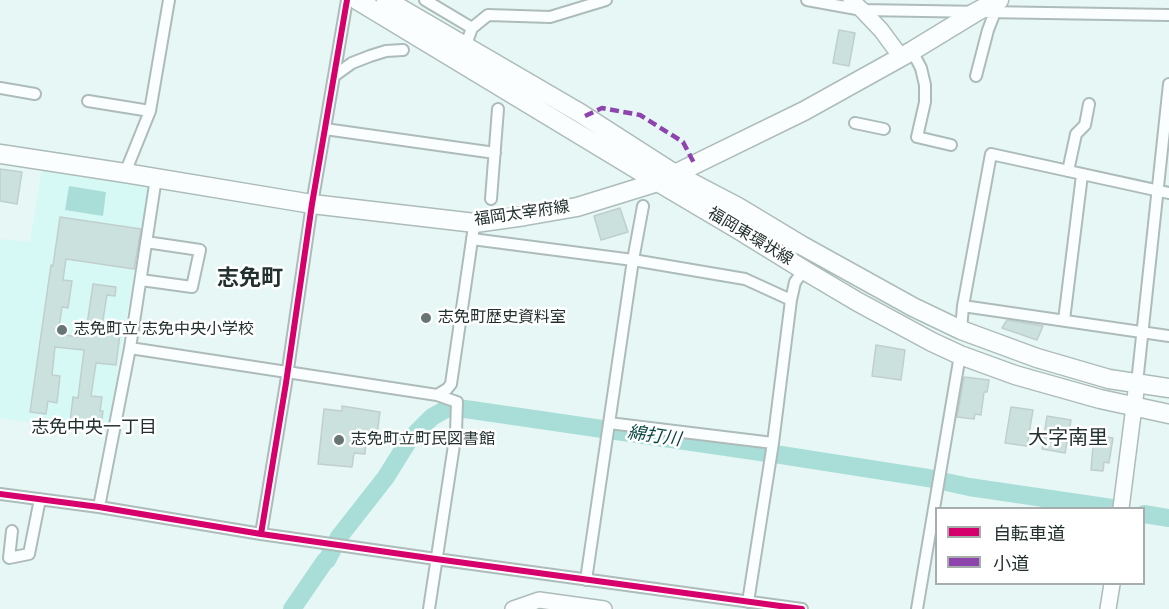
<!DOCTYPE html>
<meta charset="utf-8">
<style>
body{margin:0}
#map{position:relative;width:1169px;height:609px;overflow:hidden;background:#e6f7f5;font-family:Roboto,"Noto Sans JP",sans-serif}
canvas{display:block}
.legend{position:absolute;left:935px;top:507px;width:210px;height:78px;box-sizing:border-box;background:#fff;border:2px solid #a7adac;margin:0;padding:8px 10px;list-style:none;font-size:18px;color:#22312f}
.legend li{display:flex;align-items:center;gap:12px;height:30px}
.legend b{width:30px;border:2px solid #a7adac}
</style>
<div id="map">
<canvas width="1169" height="609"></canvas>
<ul class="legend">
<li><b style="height:8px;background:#d6006c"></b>自転車道</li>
<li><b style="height:8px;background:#8e44ad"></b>小道</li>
</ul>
</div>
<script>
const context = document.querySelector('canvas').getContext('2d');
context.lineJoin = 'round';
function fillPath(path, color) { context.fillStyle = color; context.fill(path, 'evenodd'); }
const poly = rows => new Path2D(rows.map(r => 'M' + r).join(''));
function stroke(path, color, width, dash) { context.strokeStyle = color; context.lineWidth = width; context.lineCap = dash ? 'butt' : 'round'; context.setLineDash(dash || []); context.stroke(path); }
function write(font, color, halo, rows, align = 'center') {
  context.font = font + ' Roboto,"Noto Sans JP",sans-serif'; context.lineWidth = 5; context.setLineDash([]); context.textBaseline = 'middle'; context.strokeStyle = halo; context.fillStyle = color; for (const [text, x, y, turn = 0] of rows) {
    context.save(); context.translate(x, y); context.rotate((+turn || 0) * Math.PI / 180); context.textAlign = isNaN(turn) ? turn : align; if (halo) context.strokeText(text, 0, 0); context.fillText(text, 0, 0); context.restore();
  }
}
fillPath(poly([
 [42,168,143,179,148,189,108,427,99,433,0,418,0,239,30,242]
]), '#d6f9f5');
fillPath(poly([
 [69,186,106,192,103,216,65,210]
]), '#a9ded8');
stroke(poly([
 [1144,514,1169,518],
 [292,609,325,561,327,560,339,537,386,477,409,440,432,417,448,408,465,409,781,455,928,478,969,487,1112,508]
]), '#a9ded8', 18);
const building = poly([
 [839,30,855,33,849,66,833,63,839,30],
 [0,169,22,172,17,204,0,201,0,169],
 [620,208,628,232,601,240,594,216,620,208],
 [60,217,141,229,134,269,66,259,63,280,72,281,68,308,62,307,58,334,85,338,93,284,116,287,115,296,107,295,101,332,120,334,116,365,96,363,91,396,102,397,100,411,103,411,101,426,70,422,73,397,78,398,84,350,55,347,52,375,60,376,57,403,48,401,46,414,30,412,51,265,53,266,60,217],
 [1007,320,1043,326,1037,340,1002,328,1007,320],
 [876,345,905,350,901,380,872,376,876,345],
 [964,377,989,380,987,392,984,392,981,415,975,414,974,419,957,417,964,377],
 [342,406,380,412,376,442,366,441,365,454,354,453,352,467,318,464,324,409,342,411,342,406],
 [1011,407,1033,410,1027,446,1005,443,1011,407],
 [1047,416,1071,420,1065,453,1042,449,1047,416],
 [1094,435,1113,438,1109,463,1104,462,1103,471,1091,470,1094,435]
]);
fillPath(building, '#cbe1de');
stroke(building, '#c0cfcd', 1.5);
const street = poly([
 [425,0,472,28],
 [807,0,862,10,1169,15],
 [465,47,472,28,488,15,550,17,606,0],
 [912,51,921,68,925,85,925,102,917,137,951,145],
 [334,76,352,63,370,56,386,51,403,50],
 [976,76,988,30,995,12],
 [0,88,35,94],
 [88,101,150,111],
 [855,123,884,129],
 [325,129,495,153],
 [1068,171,1076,134,1085,125,1089,104],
 [125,173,150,111,169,0],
 [491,199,498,109],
 [472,239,633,260,745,279,791,300],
 [141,280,192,287,200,250,146,242],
 [963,306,1169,336],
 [1064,320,1082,175],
 [961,330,963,306,991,154,1169,193],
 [130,348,437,395,457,402,456,432,429,609],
 [1137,383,1169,84],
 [437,395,447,389,451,384,473,233],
 [609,423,773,443],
 [0,494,99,507,261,534,436,559,802,609],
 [99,507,130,348,156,178],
 [12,531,9,558,29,554,40,499],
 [261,534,286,383,312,204,347,0],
 [586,580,633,260,643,206],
 [748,602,773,443,791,300,795,282,804,270],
 [917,609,960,355]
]);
const secondary = poly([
 [851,0,862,10,881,30,901,57],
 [1121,508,1137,383],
 [513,609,539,600,604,609],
 [1108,609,1112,584]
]);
const primary = poly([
 [357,0,658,182,739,230,804,270,858,302,932,342,960,355,1015,375,1100,399,1169,414],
 [386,0,580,113,675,174,738,207,801,245,913,307,961,330,1037,358,1109,379,1169,388],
 [0,154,125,173,312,204,475,223,525,216,577,207,658,182,675,174,804,111,912,51,976,12,999,0]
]);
stroke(street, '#adbcba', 14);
stroke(secondary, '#adbcba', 18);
stroke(primary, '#adbcba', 21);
stroke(street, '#fbfefe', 10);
stroke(secondary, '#fbfefe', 15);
stroke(primary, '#fbfefe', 18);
stroke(poly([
 [585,116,602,108,640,115,683,142,695,165]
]), '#8e44ad', 4.5, [9, 4.5]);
stroke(poly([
 [0,494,99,507,261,534,436,559,802,609],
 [261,534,286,383,312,204,347,0]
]), '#d6006c', 6);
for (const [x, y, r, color] of [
 [426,318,6,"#677674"],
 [62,330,6,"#677674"],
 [339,440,6,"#677674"]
]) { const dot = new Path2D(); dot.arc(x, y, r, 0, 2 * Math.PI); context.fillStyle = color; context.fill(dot); stroke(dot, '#fff', 2); }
write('16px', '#22312f', '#fff', [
 ["福岡太宰府線",522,214,-8],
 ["福岡東環状線",750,237,31]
]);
write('16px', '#22312f', '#fff', [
 ["志免町歴史資料室",438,318],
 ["志免町立 志免中央小学校",74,330],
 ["志免町立町民図書館",351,440]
], 'left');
write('18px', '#22312f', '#fff', [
 ["志免中央一丁目",94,428]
]);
write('italic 18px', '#064642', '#fff', [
 ["綿打川",654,437,8]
]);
write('20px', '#22312f', '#fff', [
 ["大字南里",1068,439]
]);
write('bold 22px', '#22312f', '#fff', [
 ["志免町",250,279]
]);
</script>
